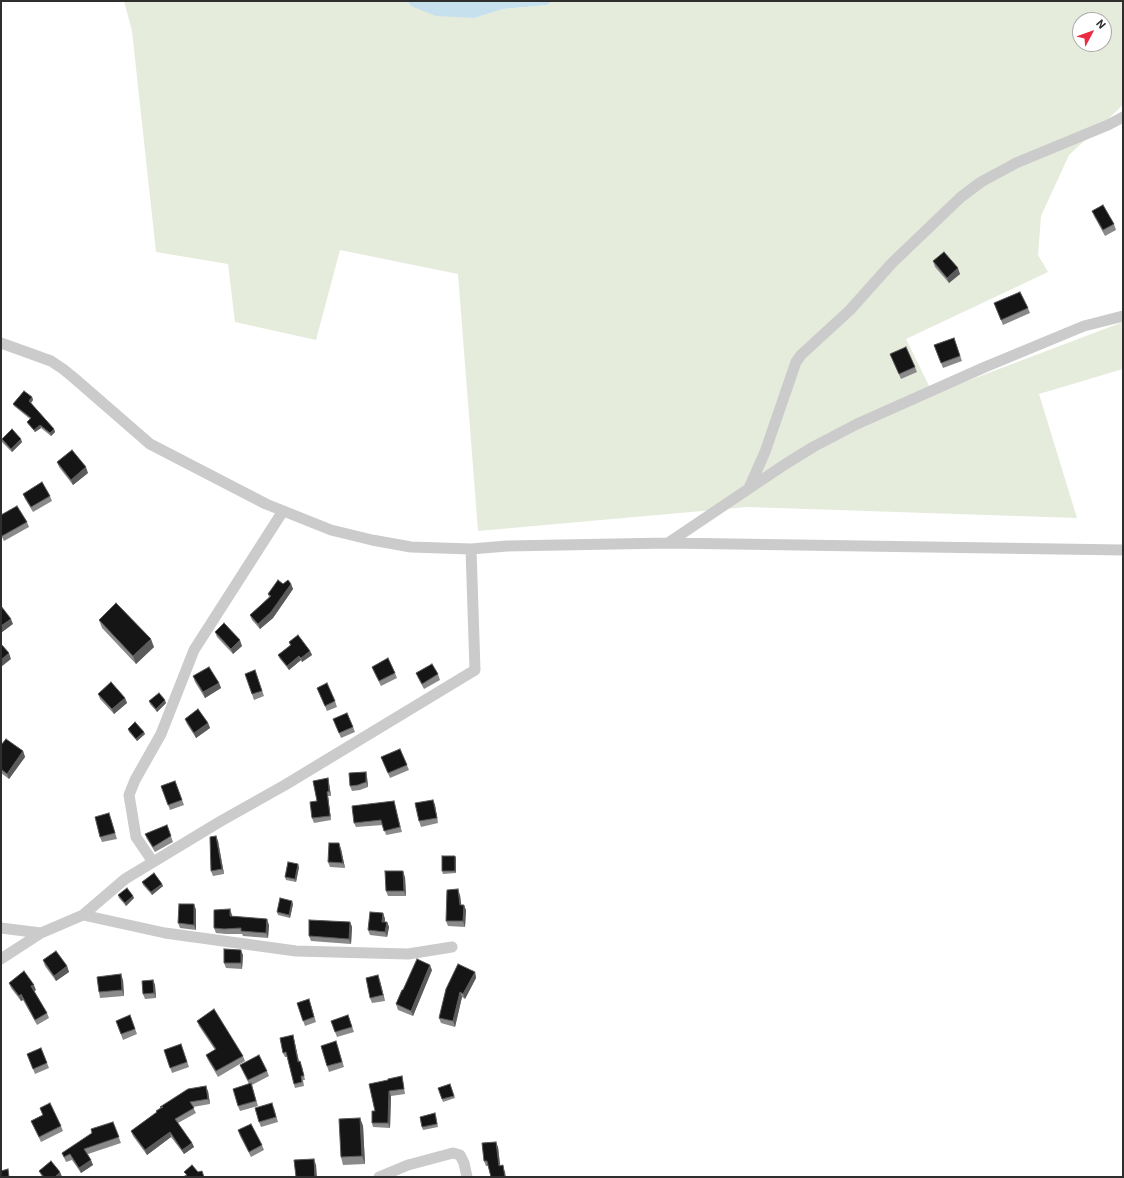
<!DOCTYPE html>
<style>
body{margin:0}
#map{position:relative;width:1124px;height:1178px;overflow:hidden;background:#fff;font-family:Roboto,sans-serif}
canvas{display:block}
.frame{position:absolute;inset:0;border:2px solid #2e2e2e;pointer-events:none}
.north{position:absolute;left:1072px;top:12px;width:40px;height:40px;box-sizing:border-box;background:#fff;border:1px solid #ababab;border-radius:50%;rotate:49deg;font-size:11px;font-weight:700;line-height:16px;text-align:center;color:#2e2e2e}
.north::after{content:'';display:block;margin:auto;width:14px;height:18px;background:#eb2b40;clip-path:polygon(50% 0,100% 100%,50% 72%,0 100%)}
</style>
<div id="map">
<canvas width="1124" height="1178"></canvas>
<div class="frame"></div>
<div class="north">N</div>
</div>
<script>
const context = document.querySelector('canvas').getContext('2d');
context.lineJoin = 'round';
function fillPath(path, color) { context.fillStyle = color; context.fill(path, 'evenodd'); }
const poly = rows => new Path2D(rows.map(r => 'M' + r).join(''));
function stroke(path, color, width, dash) { context.strokeStyle = color; context.lineWidth = width; context.lineCap = dash ? 'butt' : 'round'; context.setLineDash(dash || []); context.stroke(path); }
fillPath(poly([
 [124,1,407,1,411,6,473,18,503,9,547,5,552,1,1123,1,1123,105,1069,155,1041,216,1038,255,1048,272,906,339,933,394,1123,322,1123,369,1039,394,1077,518,747,507,478,531,458,274,340,250,316,340,235,322,228,264,156,252,132,31],
 [1080,20,1104,20,1104,44,1080,44]
]), '#e5ecdc');
fillPath(poly([
 [407,1,552,1,547,5,503,9,474,18,436,16,411,6]
]), '#c7e0ed');
stroke(poly([
 [1,343,51,361,63,369,74,378,150,444,266,504,331,530,372,540,411,547,471,549,507,546,668,543,1123,550],
 [749,488,765,452,796,362,801,355,850,310,892,263,961,197,981,182,1016,163,1108,125,1123,117],
 [668,543,784,465,813,447,857,424,985,367,1084,326,1123,316],
 [153,862,136,837,129,795,135,780,161,734,194,650,283,511],
 [83,915,125,879,221,821,285,785,475,670,471,549],
 [1,928,41,933,83,915,165,933,296,951,408,954,452,947],
 [1,959,41,933],
 [379,1177,408,1165,453,1153,460,1155,464,1163,467,1177]
]), '#cbcbcb', 11);
fillPath(poly([
 [1092,211,1114,224,1116,230,1105,236,1094,216],
 [933,261,960,274,949,283,935,267],
 [994,303,1028,308,1030,313,1003,325],
 [954,338,962,361,943,368,934,345],
 [890,354,915,367,917,372,901,379],
 [32,397,33,400,31,403,54,429,55,432,51,436,41,428,35,432,28,424,27,422,30,419,14,406,13,404],
 [2,439,22,442,12,452,2,442],
 [57,462,88,473,73,485,59,467],
 [23,494,50,496,52,501,33,512,25,499],
 [1,515,27,522,29,527,4,541,1,535],
 [283,584,291,584,293,589,273,618,260,629,252,620,250,615,269,597,268,594],
 [99,620,154,647,136,664,102,628],
 [215,632,242,646,233,654,217,637],
 [289,642,310,651,312,655,302,662,301,660,289,670,280,659,278,655,290,645],
 [372,667,395,673,397,678,381,686,374,672],
 [255,670,264,696,254,700,245,674],
 [416,673,438,674,440,680,424,689,418,678],
 [193,676,219,683,221,688,205,698,195,682],
 [317,688,335,701,337,707,327,711],
 [98,694,125,698,127,703,114,714,100,699],
 [149,701,166,703,157,712,150,704],
 [185,719,208,723,210,728,196,738,187,724],
 [335,724,353,727,355,732,341,738],
 [128,729,145,734,137,741,129,732],
 [1,745,23,751,25,757,9,779,1,773],
 [400,749,409,770,390,778,381,757],
 [366,772,367,777,368,787,360,790,352,791,350,786],
 [328,778,329,783,331,796,328,796,331,820,314,823,312,818,317,801],
 [175,781,184,805,170,810,161,786],
 [433,800,435,805,438,823,421,827,419,821],
 [394,801,402,832,386,835,383,825,356,827,354,823],
 [111,819,117,839,102,842,100,837],
 [167,825,173,842,155,852,147,839,145,834],
 [216,836,218,841,224,874,213,876,211,871],
 [341,849,345,868,330,867,328,862],
 [456,858,456,873,443,874,442,871],
 [299,867,296,882,286,880,285,877],
 [405,877,406,896,388,896,386,891],
 [142,882,162,884,163,886,152,895,143,885],
 [118,895,133,896,134,898,126,906,119,898],
 [460,895,461,905,466,910,465,927,448,926,446,921],
 [194,904,196,910,196,930,180,928,178,923],
 [293,904,290,918,278,915,277,912],
 [383,913,385,919,385,922,387,922,389,927,387,937,370,935,368,930],
 [232,915,232,917,269,925,268,938,243,936,242,934,226,934,216,933,214,928],
 [350,922,352,927,351,944,311,941,309,936],
 [243,955,242,969,226,968,224,963],
 [43,960,67,966,69,972,56,981,45,966],
 [432,970,413,1016,398,1010,396,1004,403,990],
 [475,972,476,978,465,999,462,997,455,1027,441,1023,439,1018],
 [123,980,124,996,100,998,99,992],
 [153,980,155,985,156,998,145,999,143,994],
 [380,981,385,1001,372,1003,370,998],
 [9,983,36,990,34,991,47,1013,49,1018,37,1025,23,1000,21,1001,11,988],
 [309,999,316,1022,305,1026,297,1003],
 [130,1015,137,1034,123,1040,116,1021],
 [348,1015,354,1032,337,1037,331,1021],
 [197,1021,243,1056,245,1061,218,1077,208,1060,206,1055,215,1050,199,1026],
 [293,1035,294,1039,299,1062,302,1066,305,1080,303,1080,304,1086,295,1088,287,1057,285,1057,283,1053],
 [181,1044,189,1067,172,1073,164,1050],
 [338,1047,344,1067,329,1072,327,1066],
 [41,1048,49,1068,35,1074,27,1054],
 [240,1065,267,1071,269,1076,252,1085,258,1106,240,1111,238,1106,249,1084,242,1070],
 [402,1076,403,1081,405,1094,391,1096,390,1128,373,1127,372,1123,375,1111,388,1080],
 [450,1084,455,1098,443,1102,438,1088],
 [208,1091,210,1104,193,1107,196,1113,178,1123,192,1143,194,1147,184,1154,171,1137,147,1155,133,1136,131,1131,157,1112,156,1111,160,1108,160,1107],
 [40,1108,61,1126,63,1131,41,1142,31,1121,43,1115],
 [274,1108,278,1122,261,1127,259,1122],
 [436,1116,438,1127,423,1130,422,1127],
 [360,1118,363,1126,365,1164,343,1165,341,1157],
 [113,1122,121,1143,88,1154,93,1165,81,1173,72,1160,66,1162,62,1153],
 [238,1130,262,1145,264,1150,251,1157,240,1136],
 [498,1147,500,1166,505,1171,506,1177,491,1177,488,1166,486,1166,484,1161],
 [39,1171,60,1172,62,1177,42,1177]
]), '#8a8a8a');
fillPath(poly([
 [958,268,960,274,949,283,947,278],
 [32,397,33,400,30,404,29,401],
 [40,425,41,428,35,432,34,430],
 [54,429,55,432,51,436,50,433],
 [21,439,22,442,12,452,11,449],
 [86,467,88,473,73,485,71,480],
 [291,584,293,589,273,618,260,629,258,624],
 [11,619,13,624,1,633,1,626],
 [151,639,154,647,136,664,133,656],
 [240,640,242,646,233,654,231,649],
 [310,651,312,655,302,662,301,658],
 [9,653,11,659,1,667,1,660],
 [299,656,301,660,289,670,287,666],
 [219,683,221,688,205,698,203,692],
 [125,698,127,703,114,714,112,709],
 [165,700,166,703,157,712,156,709],
 [208,723,210,728,196,738,194,733],
 [144,732,145,734,137,741,136,739],
 [23,751,25,757,9,779,7,774],
 [366,772,367,777,368,787,366,782],
 [328,778,329,783,331,796,329,791],
 [327,792,328,796,331,820,330,816],
 [433,800,435,805,438,823,437,818],
 [216,836,218,841,224,874,222,869],
 [339,843,341,849,345,868,343,863],
 [455,856,456,858,456,873,455,871],
 [298,864,299,867,296,882,295,879],
 [403,871,405,877,406,896,404,891],
 [162,884,163,886,152,895,151,892],
 [458,889,460,895,462,910,460,905],
 [133,896,134,898,126,906,125,903],
 [292,901,293,904,290,918,289,915],
 [194,904,196,910,196,930,194,925],
 [464,905,466,910,465,927,463,921],
 [230,909,232,915,232,922,230,916],
 [383,913,385,919,384,927,382,922],
 [267,919,269,925,268,938,266,933],
 [350,922,352,927,351,944,349,939],
 [387,922,389,927,387,937,385,932],
 [241,950,243,955,242,969,241,963],
 [430,965,432,970,413,1016,411,1011],
 [67,966,69,972,56,981,54,976],
 [475,972,476,978,465,999,463,994],
 [121,974,123,980,124,996,122,990],
 [378,975,380,981,385,1001,383,995],
 [153,980,155,985,156,998,154,993],
 [34,985,36,990,33,992,31,986],
 [460,992,462,997,455,1027,453,1021],
 [21,994,23,1000,21,1001,19,996],
 [293,1035,294,1039,300,1066,298,1062],
 [206,1086,208,1091,210,1104,208,1099],
 [389,1091,391,1096,390,1128,388,1123],
 [360,1118,363,1126,365,1164,362,1156],
 [170,1132,171,1137,147,1155,145,1150],
 [496,1142,498,1147,501,1172,499,1166],
 [192,1143,194,1147,184,1154,182,1150],
 [314,1159,316,1165,317,1177,315,1177],
 [91,1160,93,1165,81,1173,79,1168],
 [60,1172,62,1177,55,1177]
]), '#5b5b5b');
const building = poly([
 [1103,205,1114,224,1103,230,1092,211,1103,205],
 [944,252,958,268,947,278,933,261,944,252],
 [1020,292,1028,308,1001,320,994,303,1020,292],
 [954,338,960,356,941,363,934,345,954,338],
 [906,347,915,367,899,374,890,354,906,347],
 [24,391,32,397,29,401,54,429,50,433,40,425,34,430,27,422,31,418,13,404,24,391],
 [12,429,21,439,11,449,2,439,12,429],
 [72,450,86,467,71,480,57,462,72,450],
 [42,482,50,496,31,507,23,494,42,482],
 [17,506,27,522,2,536,1,533,1,515,17,506],
 [278,580,283,584,288,580,291,584,271,612,258,624,250,615,271,596,268,594,278,580],
 [116,603,151,639,133,656,99,620,116,603],
 [1,606,11,619,1,626,1,606],
 [224,623,240,640,231,649,215,632,224,623],
 [298,635,310,651,301,658,299,656,287,666,278,655,291,645,289,642,298,635],
 [1,644,9,653,1,660,1,644],
 [388,658,395,673,379,681,372,667,388,658],
 [432,664,438,674,422,684,416,673,432,664],
 [209,667,219,683,203,692,193,676,209,667],
 [255,670,262,691,252,694,245,674,255,670],
 [111,682,125,698,112,709,98,694,111,682],
 [327,683,335,701,325,706,317,688,327,683],
 [159,693,165,700,156,709,149,701,159,693],
 [198,709,208,723,194,733,185,719,198,709],
 [347,713,353,727,339,733,333,719,347,713],
 [135,722,144,732,136,739,128,729,135,722],
 [6,739,23,751,7,774,1,769,1,745,6,739],
 [400,749,407,765,388,773,381,757,400,749],
 [366,772,366,782,358,785,350,786,349,773,366,772],
 [328,778,329,791,327,792,330,816,312,818,310,802,317,801,313,781,328,778],
 [175,781,182,800,168,805,161,786,175,781],
 [433,800,437,818,419,821,415,803,433,800],
 [394,801,400,827,384,831,381,820,354,823,352,806,394,801],
 [109,813,115,833,100,837,95,817,109,813],
 [167,825,171,836,153,847,145,834,167,825],
 [216,836,222,869,211,871,210,837,216,836],
 [329,843,339,843,343,863,328,862,329,843],
 [442,856,455,856,455,871,442,871,442,856],
 [288,862,298,864,295,879,285,877,288,862],
 [385,871,403,871,404,891,386,891,385,871],
 [154,873,162,884,151,892,142,882,154,873],
 [127,888,133,896,125,903,118,895,127,888],
 [458,889,460,905,464,905,463,921,446,921,447,890,458,889],
 [280,898,292,901,289,915,277,912,280,898],
 [179,904,194,904,194,925,178,923,179,904],
 [230,909,230,916,267,919,266,933,241,931,241,928,224,929,214,928,214,910,230,909],
 [370,912,383,913,382,922,387,922,385,932,368,930,370,912],
 [309,920,350,922,349,939,309,936,309,920],
 [224,949,241,950,241,963,224,963,224,949],
 [56,951,67,966,54,976,43,960,56,951],
 [417,959,430,965,411,1011,396,1004,402,990,403,990,417,959],
 [458,964,475,972,463,994,460,992,453,1021,439,1018,446,989,458,964],
 [24,971,34,985,31,986,47,1013,35,1020,21,994,19,996,9,983,24,971],
 [121,974,122,990,99,992,97,977,121,974],
 [378,975,383,995,370,998,366,978,378,975],
 [153,980,154,993,143,994,142,981,153,980],
 [309,999,314,1017,303,1021,297,1003,309,999],
 [214,1009,243,1056,216,1071,206,1055,216,1049,197,1021,214,1009],
 [130,1015,135,1029,121,1034,116,1021,130,1015],
 [348,1015,352,1027,335,1032,331,1021,348,1015],
 [293,1035,298,1062,300,1061,304,1076,301,1076,302,1082,294,1084,286,1052,283,1053,280,1038,293,1035],
 [336,1041,342,1062,327,1066,321,1046,336,1041],
 [181,1044,187,1062,170,1068,164,1050,181,1044],
 [41,1048,47,1063,33,1069,27,1054,41,1048],
 [259,1055,267,1071,248,1080,240,1065,259,1055],
 [402,1076,404,1089,389,1091,388,1123,372,1123,372,1111,375,1111,369,1084,388,1080,388,1079,402,1076],
 [251,1083,256,1101,238,1106,233,1089,251,1083],
 [450,1084,454,1096,442,1099,438,1088,450,1084],
 [206,1086,208,1099,190,1102,194,1108,175,1119,192,1143,182,1150,170,1132,145,1150,131,1131,157,1112,156,1111,163,1107,160,1107,188,1089,206,1086],
 [50,1103,61,1126,39,1137,31,1121,43,1115,40,1108,50,1103],
 [272,1103,276,1117,259,1122,255,1108,272,1103],
 [435,1113,437,1124,422,1127,420,1117,435,1113],
 [360,1118,362,1156,341,1157,339,1119,360,1118],
 [113,1122,119,1137,84,1149,91,1160,79,1168,70,1154,64,1157,62,1153,92,1133,91,1129,113,1122],
 [251,1124,262,1145,249,1152,238,1130,251,1124],
 [496,1142,499,1166,503,1165,505,1177,491,1177,487,1161,484,1161,482,1143,496,1142],
 [314,1159,315,1177,296,1177,294,1160,314,1159],
 [51,1161,60,1172,55,1177,44,1177,39,1171,51,1161],
 [192,1165,198,1172,202,1171,204,1177,183,1177,187,1175,184,1172,192,1165],
 [8,1169,9,1177,1,1177,1,1171,8,1169]
]);
fillPath(building, '#151515');
stroke(building, '#5b5b5b', 1);
</script>
